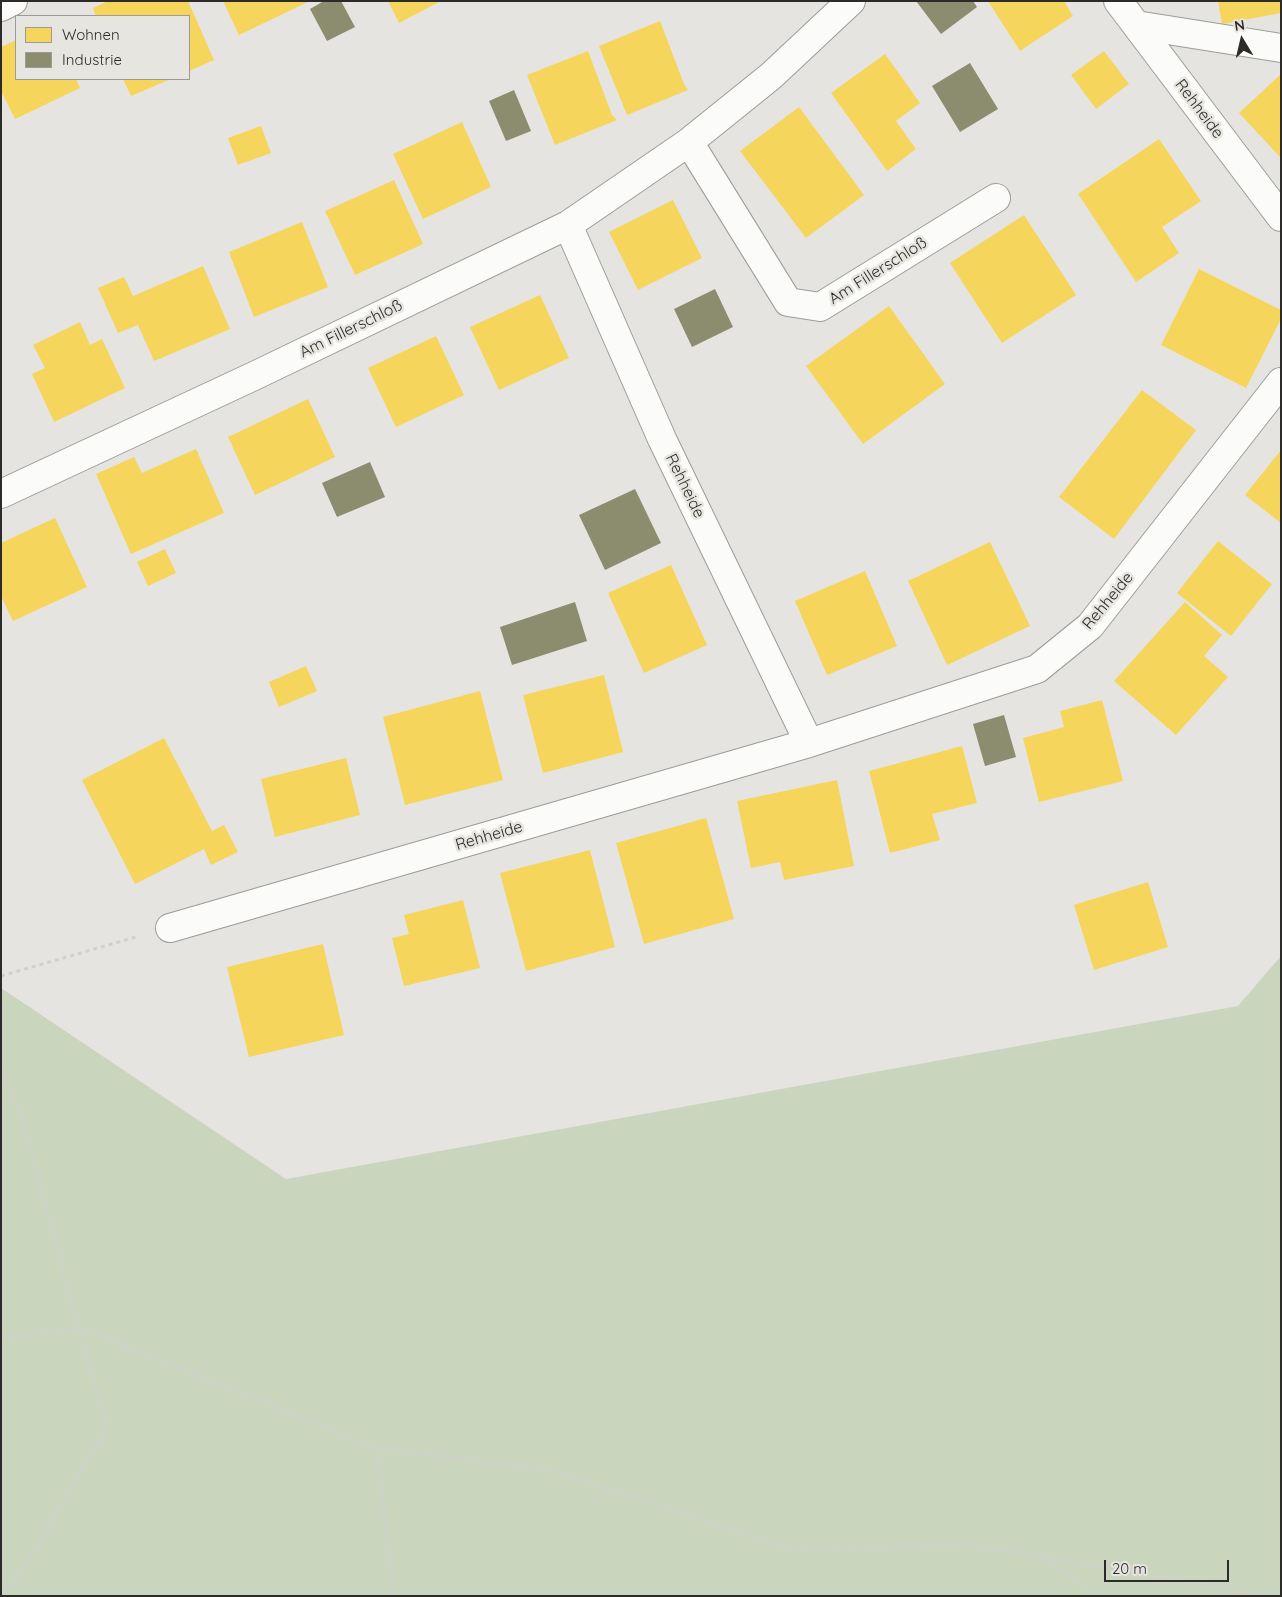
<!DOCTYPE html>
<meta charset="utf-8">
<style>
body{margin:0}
#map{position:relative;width:1282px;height:1597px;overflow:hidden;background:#e5e4e1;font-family:Quicksand,sans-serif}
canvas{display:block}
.frame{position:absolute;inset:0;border:2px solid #2c2b2a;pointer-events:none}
.legend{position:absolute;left:15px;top:15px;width:175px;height:65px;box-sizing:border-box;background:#e6e5e0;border:1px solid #9c9b97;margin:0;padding:6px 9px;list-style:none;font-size:15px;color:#2c2b2a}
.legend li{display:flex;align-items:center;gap:10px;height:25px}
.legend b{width:25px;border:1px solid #9c9b97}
.north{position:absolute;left:1217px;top:15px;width:50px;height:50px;-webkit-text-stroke:4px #e6e5e0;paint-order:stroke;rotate:351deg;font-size:14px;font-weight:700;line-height:20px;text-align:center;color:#2c2b2a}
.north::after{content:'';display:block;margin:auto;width:18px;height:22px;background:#2c2b2a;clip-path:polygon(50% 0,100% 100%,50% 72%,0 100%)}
.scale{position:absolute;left:1104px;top:1560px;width:125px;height:22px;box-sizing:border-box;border:2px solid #2c2b2a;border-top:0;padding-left:6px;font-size:15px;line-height:18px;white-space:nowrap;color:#2c2b2a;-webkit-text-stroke:4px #e6e5e0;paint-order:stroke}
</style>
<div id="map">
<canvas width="1282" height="1597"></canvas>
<div class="frame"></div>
<ul class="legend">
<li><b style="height:14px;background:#f6d55c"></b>Wohnen</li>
<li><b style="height:14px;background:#8c8c6e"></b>Industrie</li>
</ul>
<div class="north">N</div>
<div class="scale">20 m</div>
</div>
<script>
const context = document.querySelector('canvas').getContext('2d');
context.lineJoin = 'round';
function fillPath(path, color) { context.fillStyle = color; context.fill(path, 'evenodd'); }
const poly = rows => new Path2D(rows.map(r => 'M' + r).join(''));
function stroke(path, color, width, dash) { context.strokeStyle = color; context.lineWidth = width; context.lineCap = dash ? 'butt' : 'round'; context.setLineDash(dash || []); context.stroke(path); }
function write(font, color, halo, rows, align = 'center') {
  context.font = font + ' Quicksand,sans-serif'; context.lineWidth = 5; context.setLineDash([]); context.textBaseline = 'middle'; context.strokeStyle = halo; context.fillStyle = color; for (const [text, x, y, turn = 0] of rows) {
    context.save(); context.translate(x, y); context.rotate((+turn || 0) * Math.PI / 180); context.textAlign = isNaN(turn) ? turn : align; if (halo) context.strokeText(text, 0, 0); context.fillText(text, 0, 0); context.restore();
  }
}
fillPath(poly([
 [1281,956,1281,1596,1,1596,1,988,286,1179,1238,1006]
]), '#c9d6bd');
fillPath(poly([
 [108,1,188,1,214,60,189,71,189,16,96,16,93,8],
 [223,1,310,1,239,35],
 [388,1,441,1,399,23],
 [988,1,1064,1,1073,16,1020,51],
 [1218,1,1281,1,1281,13,1222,24],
 [660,21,684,84,688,90,627,115,599,46],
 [16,40,16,79,76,79,80,88,15,119,1,91,1,47],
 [588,51,612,115,617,120,555,145,527,75],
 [1104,51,1129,84,1096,109,1071,75],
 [885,54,920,103,896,121,916,149,887,171,831,93],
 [1281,74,1281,158,1239,113],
 [123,79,171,79,131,96],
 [799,107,864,195,806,238,740,151],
 [462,122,491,187,423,219,393,154],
 [261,126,271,153,238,165,228,138],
 [1159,139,1201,201,1162,227,1179,253,1136,282,1078,194],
 [394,180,423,244,355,275,325,211],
 [673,200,702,258,638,290,609,232],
 [1024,215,1076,295,1002,343,950,263],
 [302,222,328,287,254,317,229,252],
 [203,266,230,329,154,361,138,325,118,333,98,288,124,277,133,296],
 [1199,269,1281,310,1281,319,1246,388,1161,345],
 [540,295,569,358,499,390,470,327],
 [889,306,945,384,863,444,806,366],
 [80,322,90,345,102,339,125,388,54,422,32,374,45,368,33,345],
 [436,336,464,395,396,427,368,368],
 [1142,390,1196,430,1114,539,1059,497],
 [308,399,335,457,255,495,228,437],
 [196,449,224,513,131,554,96,474,134,457,142,473],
 [1281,450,1281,523,1245,495],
 [55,518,87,587,13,621,1,596,1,543],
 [1218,541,1272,584,1231,636,1177,593],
 [990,542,1030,626,947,665,908,581],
 [165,549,176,573,148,586,137,562],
 [671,565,707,645,644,673,608,593],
 [865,571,897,646,827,675,795,601],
 [1185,602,1222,635,1204,656,1228,677,1176,735,1114,681],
 [306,666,317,691,279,707,269,682],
 [604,675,623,752,543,773,523,695],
 [480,691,503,780,405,805,383,717],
 [1102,700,1123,781,1039,802,1023,738,1064,727,1060,711],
 [164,738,212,831,224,825,238,852,211,865,204,849,135,884,82,780],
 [962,746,977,803,932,814,940,840,890,853,869,771],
 [346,758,360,815,275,837,261,779],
 [837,780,854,866,784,880,780,862,751,868,737,801],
 [706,818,734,919,644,944,616,843],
 [590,850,615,947,526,971,500,873],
 [1148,882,1168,947,1094,970,1074,905],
 [463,900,480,968,404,986,392,938,409,934,404,915],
 [323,944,344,1035,249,1057,227,967]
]), '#f6d55c');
fillPath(poly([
 [324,1,341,1,355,27,327,41,310,9],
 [916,1,973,1,977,7,941,34],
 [970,63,998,109,960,132,932,86],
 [514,90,531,131,506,141,489,101],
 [715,289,733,327,692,347,674,309],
 [370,462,385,497,337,517,322,483],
 [635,489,661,543,605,570,579,515],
 [575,602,587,641,512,665,500,627],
 [1004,715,1016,757,985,766,973,724]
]), '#8c8c6e');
const minor = poly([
 [1118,1,1281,217],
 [1,7,13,1],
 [1136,25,1281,48],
 [689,142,788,302,820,307,996,198],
 [568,225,662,439,809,743],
 [1,494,254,376,568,225,689,142,771,76,851,1],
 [170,928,809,743,1037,669,1090,626,1281,382]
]);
stroke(minor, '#9c9c9a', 30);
stroke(poly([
 [1,976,136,937],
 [1,1066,21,1115,78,1327,107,1425,32,1556,1,1595],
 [1,1339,78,1327,377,1448,553,1471,788,1549,973,1545,1269,1596],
 [377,1448,394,1596],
 [1046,1559,1097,1596]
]), '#d1d0d0', 3, [4, 4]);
stroke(minor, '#fbfbfa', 28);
write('16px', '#2c2b2a', '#e6e5e0', [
 ["Rehheide",1199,109,53],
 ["Am Fillerschloß",878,271,-32],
 ["Am Fillerschloß",351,329,-26],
 ["Rehheide",685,486,64],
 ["Rehheide",1108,601,-50],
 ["Rehheide",489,836,-16]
]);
</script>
